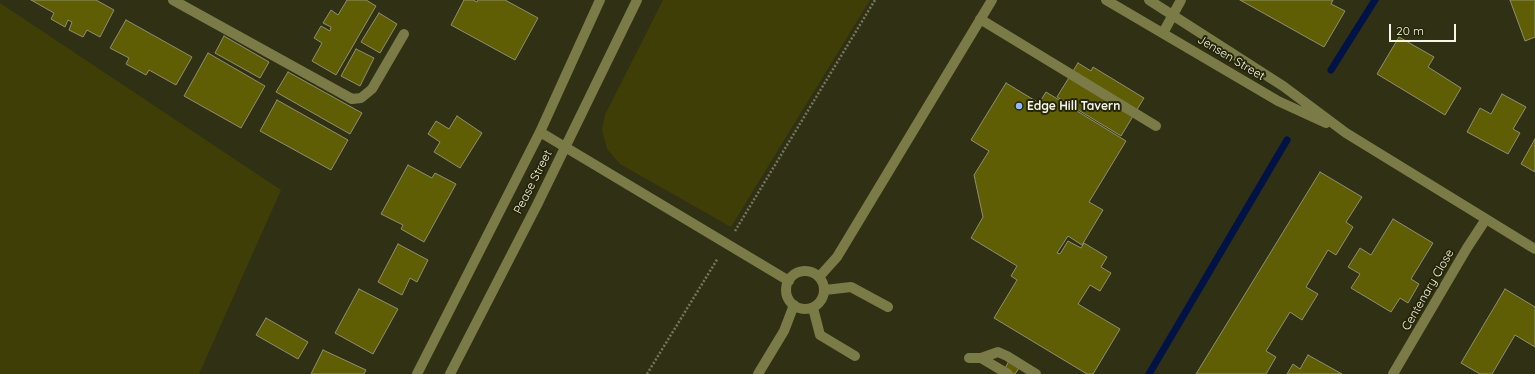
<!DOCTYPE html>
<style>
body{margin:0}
#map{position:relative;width:1535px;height:374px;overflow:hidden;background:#303014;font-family:Quicksand,sans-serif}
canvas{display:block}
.scale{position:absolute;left:1389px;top:24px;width:67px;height:18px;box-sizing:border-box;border:2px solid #f5f6e5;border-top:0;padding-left:5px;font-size:12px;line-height:14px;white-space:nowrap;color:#f5f6e5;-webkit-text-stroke:3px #26260a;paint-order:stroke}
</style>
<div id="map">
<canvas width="1535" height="374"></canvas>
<div class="scale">20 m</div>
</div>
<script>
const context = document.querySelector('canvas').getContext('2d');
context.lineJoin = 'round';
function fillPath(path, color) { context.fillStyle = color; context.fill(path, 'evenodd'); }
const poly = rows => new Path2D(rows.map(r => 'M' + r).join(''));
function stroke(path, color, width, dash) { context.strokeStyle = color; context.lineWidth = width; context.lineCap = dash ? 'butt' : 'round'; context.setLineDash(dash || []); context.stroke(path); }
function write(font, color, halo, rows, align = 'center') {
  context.font = font + ' Quicksand,sans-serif'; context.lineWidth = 4; context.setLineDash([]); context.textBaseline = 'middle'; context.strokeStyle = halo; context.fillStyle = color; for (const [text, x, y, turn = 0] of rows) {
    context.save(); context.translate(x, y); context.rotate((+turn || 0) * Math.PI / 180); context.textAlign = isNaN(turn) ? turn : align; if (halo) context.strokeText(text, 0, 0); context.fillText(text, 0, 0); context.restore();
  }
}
fillPath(poly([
 [663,0,870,0,731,227,620,164,607,149,602,130,605,115],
 [0,3,281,190,199,374,0,374]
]), '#3f3e07');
stroke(poly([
 [1331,70,1375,0],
 [1149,374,1287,140]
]), '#011246', 7);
const building = poly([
 [31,0,96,0,114,10,100,37,87,30,83,37,69,30,72,22,68,20,65,27,51,19,54,13,31,0],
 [347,0,366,0,376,6,336,75,312,61,322,43,314,38,321,26,330,31,331,27,323,23,331,10,338,15,347,0],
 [464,0,473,0,477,2,478,0,505,0,538,18,515,60,451,25,464,0],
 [1240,0,1333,0,1331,4,1345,11,1324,47,1240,0],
 [1510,0,1535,0,1535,37,1525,41,1510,0],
 [379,13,397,24,380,53,361,42,379,13],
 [126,20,192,57,176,85,149,70,146,75,126,64,129,58,110,48,126,20],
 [224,36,269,62,260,78,215,53,224,36],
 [1399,37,1434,57,1428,67,1461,88,1445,115,1377,74,1399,37],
 [356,49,374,58,360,86,341,76,356,49],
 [208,53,265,86,241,128,184,96,208,53],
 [1078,63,1091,71,1093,67,1144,98,1121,136,1057,97,1078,63],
 [288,72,362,113,350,134,276,92,288,72],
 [1006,83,1039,103,1046,92,1126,141,1089,202,1103,210,1082,245,1068,236,1057,253,1060,254,1068,241,1081,248,1084,243,1107,257,1101,267,1111,273,1100,291,1090,285,1078,304,1120,329,1093,374,1087,374,994,318,1017,280,1011,276,1017,266,971,238,983,217,974,175,989,151,971,140,1006,83],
 [1502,94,1526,107,1513,129,1520,133,1508,154,1467,132,1480,108,1491,114,1502,94],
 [277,100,348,140,331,170,260,131,277,100],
 [457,116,482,133,460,168,434,152,440,142,428,134,436,121,449,129,457,116],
 [1535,139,1535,172,1521,164,1535,139],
 [408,165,432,178,435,173,456,184,424,242,401,229,403,225,381,214,408,165],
 [1320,172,1362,197,1346,222,1353,227,1336,255,1328,250,1306,287,1318,294,1302,320,1290,312,1266,351,1276,357,1266,374,1196,374,1320,172],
 [1393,219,1433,243,1411,279,1419,284,1408,303,1400,298,1391,312,1351,288,1360,274,1348,267,1360,248,1371,255,1393,219],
 [398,244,428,260,417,282,410,278,402,295,378,282,398,244],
 [359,289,398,309,373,354,335,333,359,289],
 [1505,289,1535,307,1535,347,1515,335,1492,374,1480,374,1461,363,1505,289],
 [266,318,308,342,298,359,256,335,266,318],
 [323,350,366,370,364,374,311,374,323,350],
 [1308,355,1342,374,1287,374,1293,364,1300,369,1308,355],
 [1010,359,1021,365,1015,374,1002,374,1010,359]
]);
fillPath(building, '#605e04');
stroke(building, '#8e8f70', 1);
stroke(poly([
 [735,231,875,0],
 [647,374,718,258]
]), '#77775f', 2.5, [2, 2]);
stroke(poly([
 [173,0,352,99,361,98,372,89,404,34],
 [1106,0,1278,101,1326,123],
 [1149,0,1283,86,1346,133,1535,249],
 [980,19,1156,126],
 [1163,33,1181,0],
 [540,132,789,281],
 '786 290a19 19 0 1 1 38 0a19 19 0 1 1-38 0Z',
 [819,277,837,257,992,0],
 [825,290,851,287,888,307],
 [813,308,820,335,855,356],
 [969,358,981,358,1008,374],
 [981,358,998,352,1007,356,1036,374],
 [417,374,540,132,600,0],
 [450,374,537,205,637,0],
 [758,374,784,331,794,305],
 [1393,374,1467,248,1486,219]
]), '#7b7b47', 10);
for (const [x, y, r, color] of [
 [1019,106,4,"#93b7fd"]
]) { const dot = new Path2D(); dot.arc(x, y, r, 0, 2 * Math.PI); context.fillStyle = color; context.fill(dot); stroke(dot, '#26260a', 1.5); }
write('12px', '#f5f6e5', '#26260a', [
 ["Jensen Street",1231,58,31],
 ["Pease Street",533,182,-63],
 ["Centenary Close",1428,290,-60]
]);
write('bold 12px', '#f5f6e5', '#26260a', [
 ["Edge Hill Tavern",1027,106]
], 'left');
</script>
